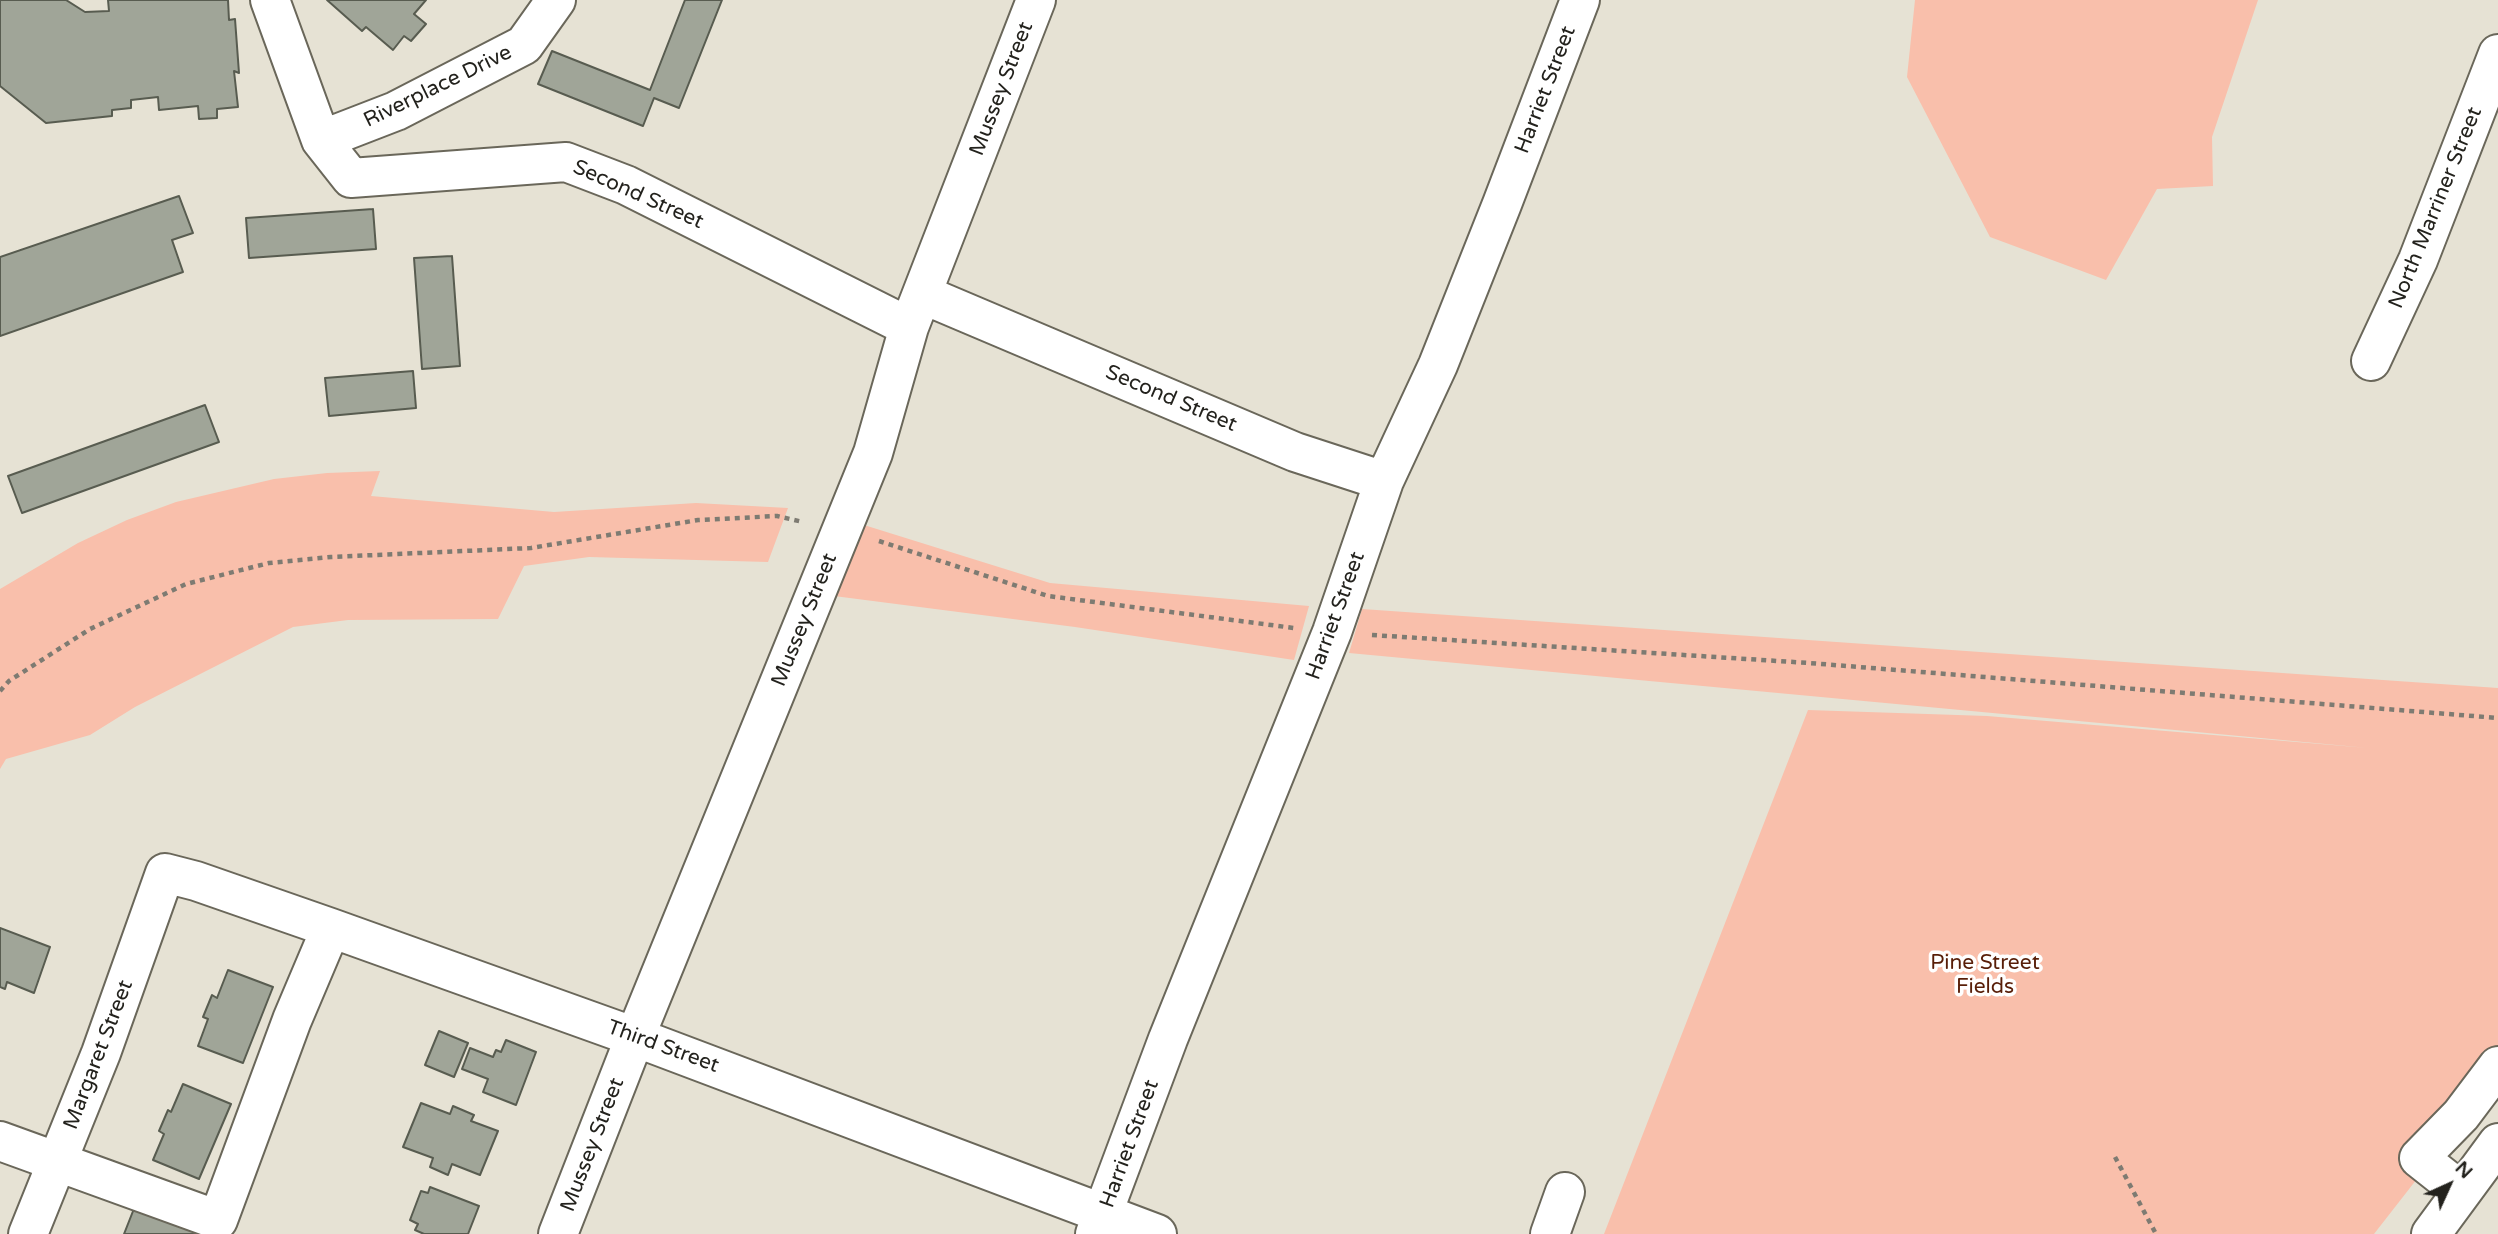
<!DOCTYPE html>
<style>
body{margin:0}
#map{position:relative;width:2498px;height:1234px;overflow:hidden;background:#e6e2d4;font-family:"Varela Round",sans-serif}
canvas{display:block}
.north{position:absolute;left:2414px;top:1150px;width:70px;height:70px;-webkit-text-stroke:5px #fff;paint-order:stroke;rotate:45deg;font-size:19px;font-weight:700;line-height:28px;text-align:center;color:#23221d}
.north::after{content:'';display:block;margin:auto;width:24px;height:32px;background:#23221d;clip-path:polygon(50% 0,100% 100%,50% 72%,0 100%)}
</style>
<div id="map">
<canvas width="2498" height="1234"></canvas>
<div class="north">N</div>
</div>
<script>
const context = document.querySelector('canvas').getContext('2d');
context.lineJoin = 'round';
function fillPath(path, color) { context.fillStyle = color; context.fill(path, 'evenodd'); }
const poly = rows => new Path2D(rows.map(r => 'M' + r).join(''));
function stroke(path, color, width, dash) { context.strokeStyle = color; context.lineWidth = width; context.lineCap = dash ? 'butt' : 'round'; context.setLineDash(dash || []); context.stroke(path); }
function write(font, color, halo, rows, align = 'center') {
  context.font = font + ' "Varela Round",sans-serif'; context.lineWidth = 7; context.setLineDash([]); context.textBaseline = 'middle'; context.strokeStyle = halo; context.fillStyle = color; for (const [text, x, y, turn = 0] of rows) {
    context.save(); context.translate(x, y); context.rotate((+turn || 0) * Math.PI / 180); context.textAlign = isNaN(turn) ? turn : align; if (halo) context.strokeText(text, 0, 0); context.fillText(text, 0, 0); context.restore();
  }
}
fillPath(poly([
 [1915,0,2258,0,2212,137,2213,186,2157,189,2106,280,1990,237,1907,77],
 [380,471,371,496,554,512,696,503,788,508,768,562,589,557,524,566,498,619,348,620,293,627,135,707,90,735,6,759,0,769,0,589,78,543,127,520,176,502,274,479,327,473],
 [864,525,1050,583,1309,606,1294,660,1075,627,834,596],
 [1362,609,2498,688,2498,1075,2374,1234,1604,1234,1808,710,1987,716,2368,748,1349,653]
]), '#f9bfab');
const building = poly([
 [0,0,66,0,85,12,109,11,108,0,228,0,229,20,235,19,239,73,234,71,238,107,217,109,217,118,199,119,198,106,159,110,158,97,131,100,131,108,112,110,112,116,46,123,0,86,0,0],
 [327,0,426,0,414,14,426,24,411,41,404,36,393,50,366,27,362,31,327,0],
 [685,0,722,0,679,108,654,98,643,126,538,84,552,51,650,90,685,0],
 [179,196,193,233,172,240,183,272,0,336,0,257,179,196],
 [373,209,376,249,249,258,246,218,373,209],
 [452,256,460,366,422,369,414,258,452,256],
 [413,371,416,408,329,416,325,378,413,371],
 [205,405,219,442,22,513,8,476,205,405],
 [0,928,50,947,34,993,7,982,5,989,0,987,0,928],
 [228,970,273,987,243,1063,198,1046,208,1019,203,1017,212,995,217,998,228,970],
 [439,1031,468,1043,454,1077,425,1065,439,1031],
 [506,1040,536,1052,516,1105,483,1092,488,1079,462,1069,470,1048,493,1057,496,1050,501,1052,506,1040],
 [183,1084,231,1104,199,1179,153,1160,164,1134,159,1131,168,1110,171,1112,183,1084],
 [421,1103,450,1114,453,1106,474,1115,471,1121,498,1131,480,1175,452,1164,448,1175,430,1167,433,1158,403,1147,421,1103],
 [430,1187,479,1206,468,1234,424,1234,415,1230,418,1224,410,1220,421,1191,428,1193,430,1187],
 [137,1201,212,1234,124,1234,137,1201]
]);
fillPath(building, '#a0a598');
stroke(building, '#585c50', 2);
const minor = poly([
 [270,0,321,140,396,111,524,45,556,0],
 [321,140,351,178,566,162,626,185,909,327],
 [922,294,1295,452,1384,481],
 [2371,361,2418,260,2498,54],
 [0,1141,218,1220,292,1020,331,928],
 [2462,1192,2419,1158,2461,1115,2498,1066],
 [28,1234,101,1053,165,873,196,881,331,928,635,1037,1157,1234],
 [558,1234,635,1037,873,453,909,327,1036,0],
 [1095,1234,1168,1039,1332,632,1384,481,1438,365,1502,204,1580,0],
 [1550,1234,1565,1192],
 [2431,1234,2498,1143]
]);
stroke(minor, '#6a675a', 42);
stroke(poly([
 [879,541,1048,596,1294,628],
 [1372,635,1809,663,2498,718],
 [0,691,9,681,90,629,186,584,269,563,331,557,531,548,698,520,777,516,803,522],
 [2115,1157,2156,1234]
]), '#7e7b72', 4.5, [5, 5]);
stroke(minor, '#fff', 38);
write('21px', '#23221d', '#fff', [
 ["Riverplace Drive",438,87,-26],
 ["Mussey Street",1002,89,-69],
 ["Harriet Street",1546,90,-69],
 ["Second Street",638,195,24],
 ["North Marriner Street",2436,208,-68],
 ["Second Street",1171,399,23],
 ["Harriet Street",1336,616,-70],
 ["Mussey Street",805,620,-68],
 ["Third Street",663,1047,20],
 ["Margaret Street",99,1055,-69],
 ["Harriet Street",1130,1144,-70],
 ["Mussey Street",593,1145,-69]
]);
write('21px', '#581e08', '#fff', [
 ["Pine Street",1985,963],
 ["Fields",1985,987]
]);
</script>
